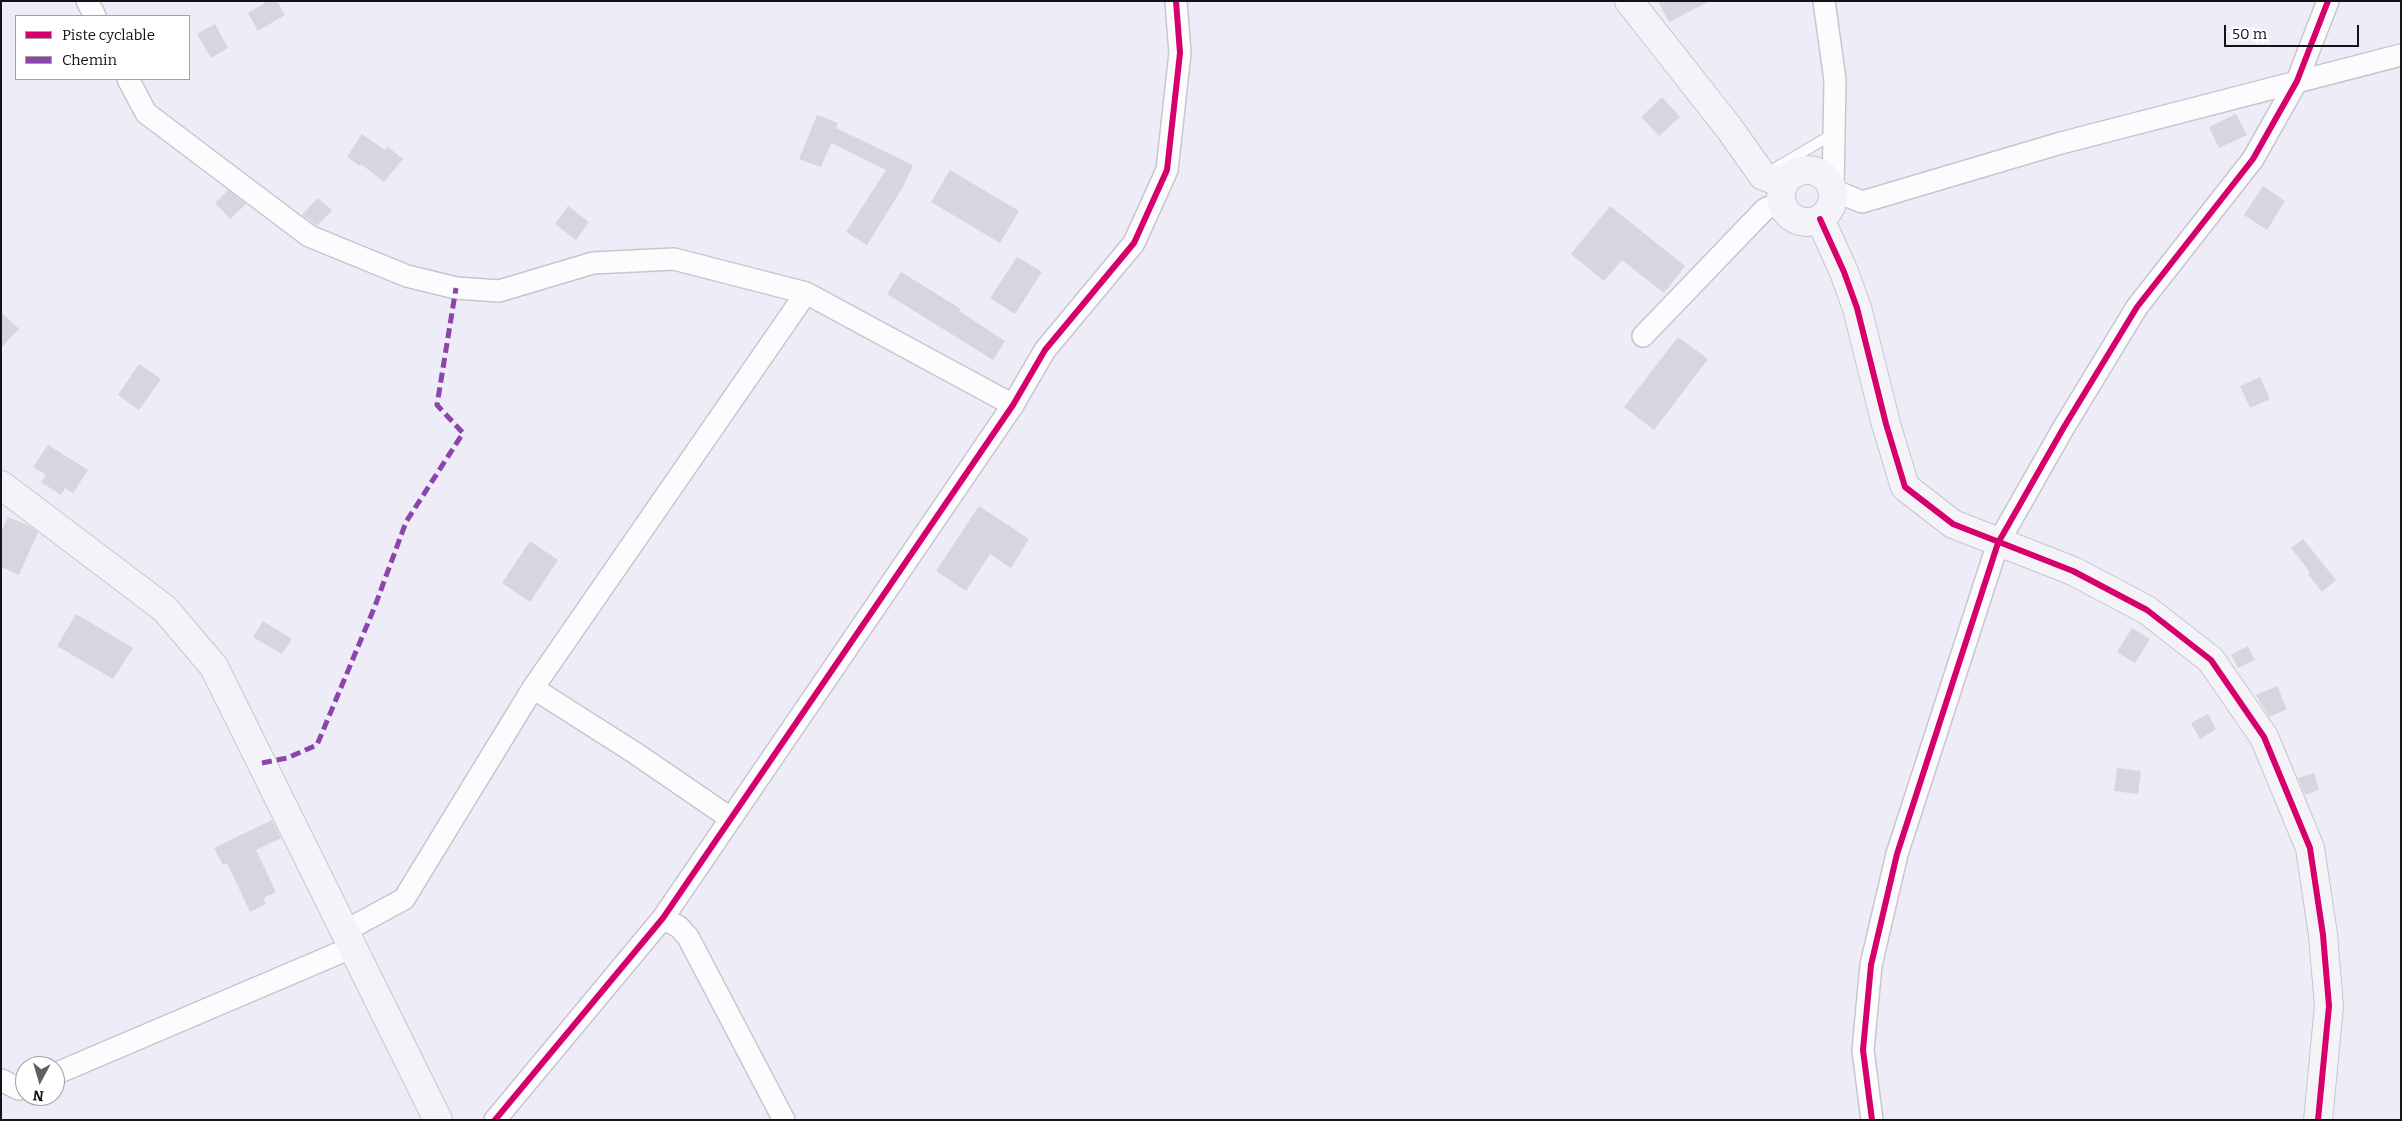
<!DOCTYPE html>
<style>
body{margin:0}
#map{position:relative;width:2402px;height:1121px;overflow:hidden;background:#edecf7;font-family:Bitter,serif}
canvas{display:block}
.frame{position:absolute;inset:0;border:2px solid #14131a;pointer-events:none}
.legend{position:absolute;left:15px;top:15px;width:175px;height:65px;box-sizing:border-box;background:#fff;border:1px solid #a1a1a3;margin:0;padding:6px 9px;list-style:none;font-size:15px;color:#14131a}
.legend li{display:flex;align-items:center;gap:10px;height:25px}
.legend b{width:25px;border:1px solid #a1a1a3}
.north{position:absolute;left:15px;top:1056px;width:50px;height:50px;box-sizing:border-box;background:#fff;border:1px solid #a1a1a3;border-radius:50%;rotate:186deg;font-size:14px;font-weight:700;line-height:20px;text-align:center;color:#14131a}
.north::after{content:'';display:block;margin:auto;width:18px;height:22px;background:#605f67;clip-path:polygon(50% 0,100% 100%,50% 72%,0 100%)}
.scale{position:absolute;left:2224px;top:25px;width:135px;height:22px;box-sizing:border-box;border:2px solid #14131a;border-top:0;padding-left:6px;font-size:15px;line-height:18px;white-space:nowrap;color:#14131a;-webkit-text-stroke:4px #fff;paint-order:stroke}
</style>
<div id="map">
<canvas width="2402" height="1121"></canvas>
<div class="frame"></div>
<ul class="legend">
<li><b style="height:6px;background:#d6006c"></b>Piste cyclable</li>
<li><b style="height:6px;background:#8e44ad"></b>Chemin</li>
</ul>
<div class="north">N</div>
<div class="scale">50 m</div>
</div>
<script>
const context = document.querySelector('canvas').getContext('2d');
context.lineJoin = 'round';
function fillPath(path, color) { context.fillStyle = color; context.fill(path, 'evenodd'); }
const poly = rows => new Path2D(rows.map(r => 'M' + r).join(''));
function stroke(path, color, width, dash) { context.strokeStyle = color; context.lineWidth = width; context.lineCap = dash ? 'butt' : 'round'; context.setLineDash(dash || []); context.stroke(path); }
fillPath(poly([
 [268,1,277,1,285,15,258,31,248,13],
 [1658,1,1710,1,1669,22],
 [215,24,228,48,211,58,197,34],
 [1662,97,1680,117,1659,136,1641,117],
 [2236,114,2247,135,2219,148,2209,127],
 [817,115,838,123,836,128,913,165,903,187,867,245,846,232,886,170,831,143,821,167,799,159],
 [362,134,385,150,388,147,403,159,384,182,361,164,360,166,347,157],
 [950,170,1019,211,1000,243,931,202],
 [2263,186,2285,201,2267,230,2244,215],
 [228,190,246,204,230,219,215,203],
 [318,198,332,210,317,226,302,215],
 [568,206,589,222,576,240,555,224],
 [1610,206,1685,266,1664,293,1622,260,1604,281,1571,254],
 [1017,257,1042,272,1015,314,990,298],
 [901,272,961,309,959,311,1005,341,993,360,887,294],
 [1,312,19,329,1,348],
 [1678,337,1708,359,1654,430,1624,407],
 [139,364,161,379,139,410,118,395],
 [2260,377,2270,399,2250,408,2240,386],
 [48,445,88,470,73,493,65,488,61,495,41,482,46,475,33,467],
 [979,506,1029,539,1011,568,990,554,966,591,936,571],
 [8,517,28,525,38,532,19,575,1,567,1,532],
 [2303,539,2336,580,2322,592,2308,574,2310,572,2291,548],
 [530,541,558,560,530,602,502,583],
 [76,614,133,648,113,679,57,646],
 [263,621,292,639,282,654,253,637],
 [2132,628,2150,639,2135,663,2117,652],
 [2248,646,2255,660,2238,668,2231,655],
 [2277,686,2287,709,2269,717,2256,695],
 [2208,714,2216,729,2200,739,2191,723],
 [2117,768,2141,771,2138,794,2114,791],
 [2314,773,2319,790,2305,795,2298,778],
 [272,820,281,838,256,850,276,892,263,898,266,904,250,912,227,863,223,865,214,848]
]), '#d8d5de');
const lane = poly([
 [1767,173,1833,134]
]);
const street = poly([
 [87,1,95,16],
 [1824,1,1835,80,1833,190,1862,202,2061,143,2401,55],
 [128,79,146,113,309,236,407,276,456,288,499,291,593,263,674,259,806,293],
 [1643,336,1765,209,1781,202],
 [533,688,635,753,730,818],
 [663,918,679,927,688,937,784,1120],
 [345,931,404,899,533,688,806,293,1013,405],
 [55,1074,353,947],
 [1,1080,19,1089,25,1086],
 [495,1120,663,918,1013,405,1045,350,1134,243,1167,170,1180,53,1176,1],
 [1872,1120,1863,1050,1871,965,1897,854,1998,543,2064,427,2137,307,2253,159,2297,81,2328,1]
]);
const secondary = poly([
 [1629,1,1729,128,1763,176,1784,183],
 '1781 196a26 26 0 1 1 52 0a26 26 0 1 1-52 0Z',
 [1820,219,1844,272,1857,308,1886,424,1905,487,1953,524,2073,571,2147,610,2211,660,2264,737,2310,848,2323,935,2329,1006,2318,1120],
 [1,485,165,609,214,667,438,1120]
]);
stroke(lane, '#c7c6cf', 12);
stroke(street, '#c7c6cf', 24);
stroke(secondary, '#c7c6cf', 30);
stroke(lane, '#fcfcfe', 10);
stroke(street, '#fcfcfe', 21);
stroke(secondary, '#f4f4f8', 28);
stroke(poly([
 [262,763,287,758,317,745,375,606,406,522,463,433,437,405,456,288]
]), '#8e44ad', 5, [10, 5]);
stroke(poly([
 [1820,219,1844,272,1857,308,1886,424,1905,487,1953,524,2073,571,2147,610,2211,660,2264,737,2310,848,2323,935,2329,1006,2318,1120],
 [495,1120,663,918,1013,405,1045,350,1134,243,1167,170,1180,53,1176,1],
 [1872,1120,1863,1050,1871,965,1897,854,1998,543,2064,427,2137,307,2253,159,2297,81,2328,1]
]), '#d6006c', 6);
</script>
